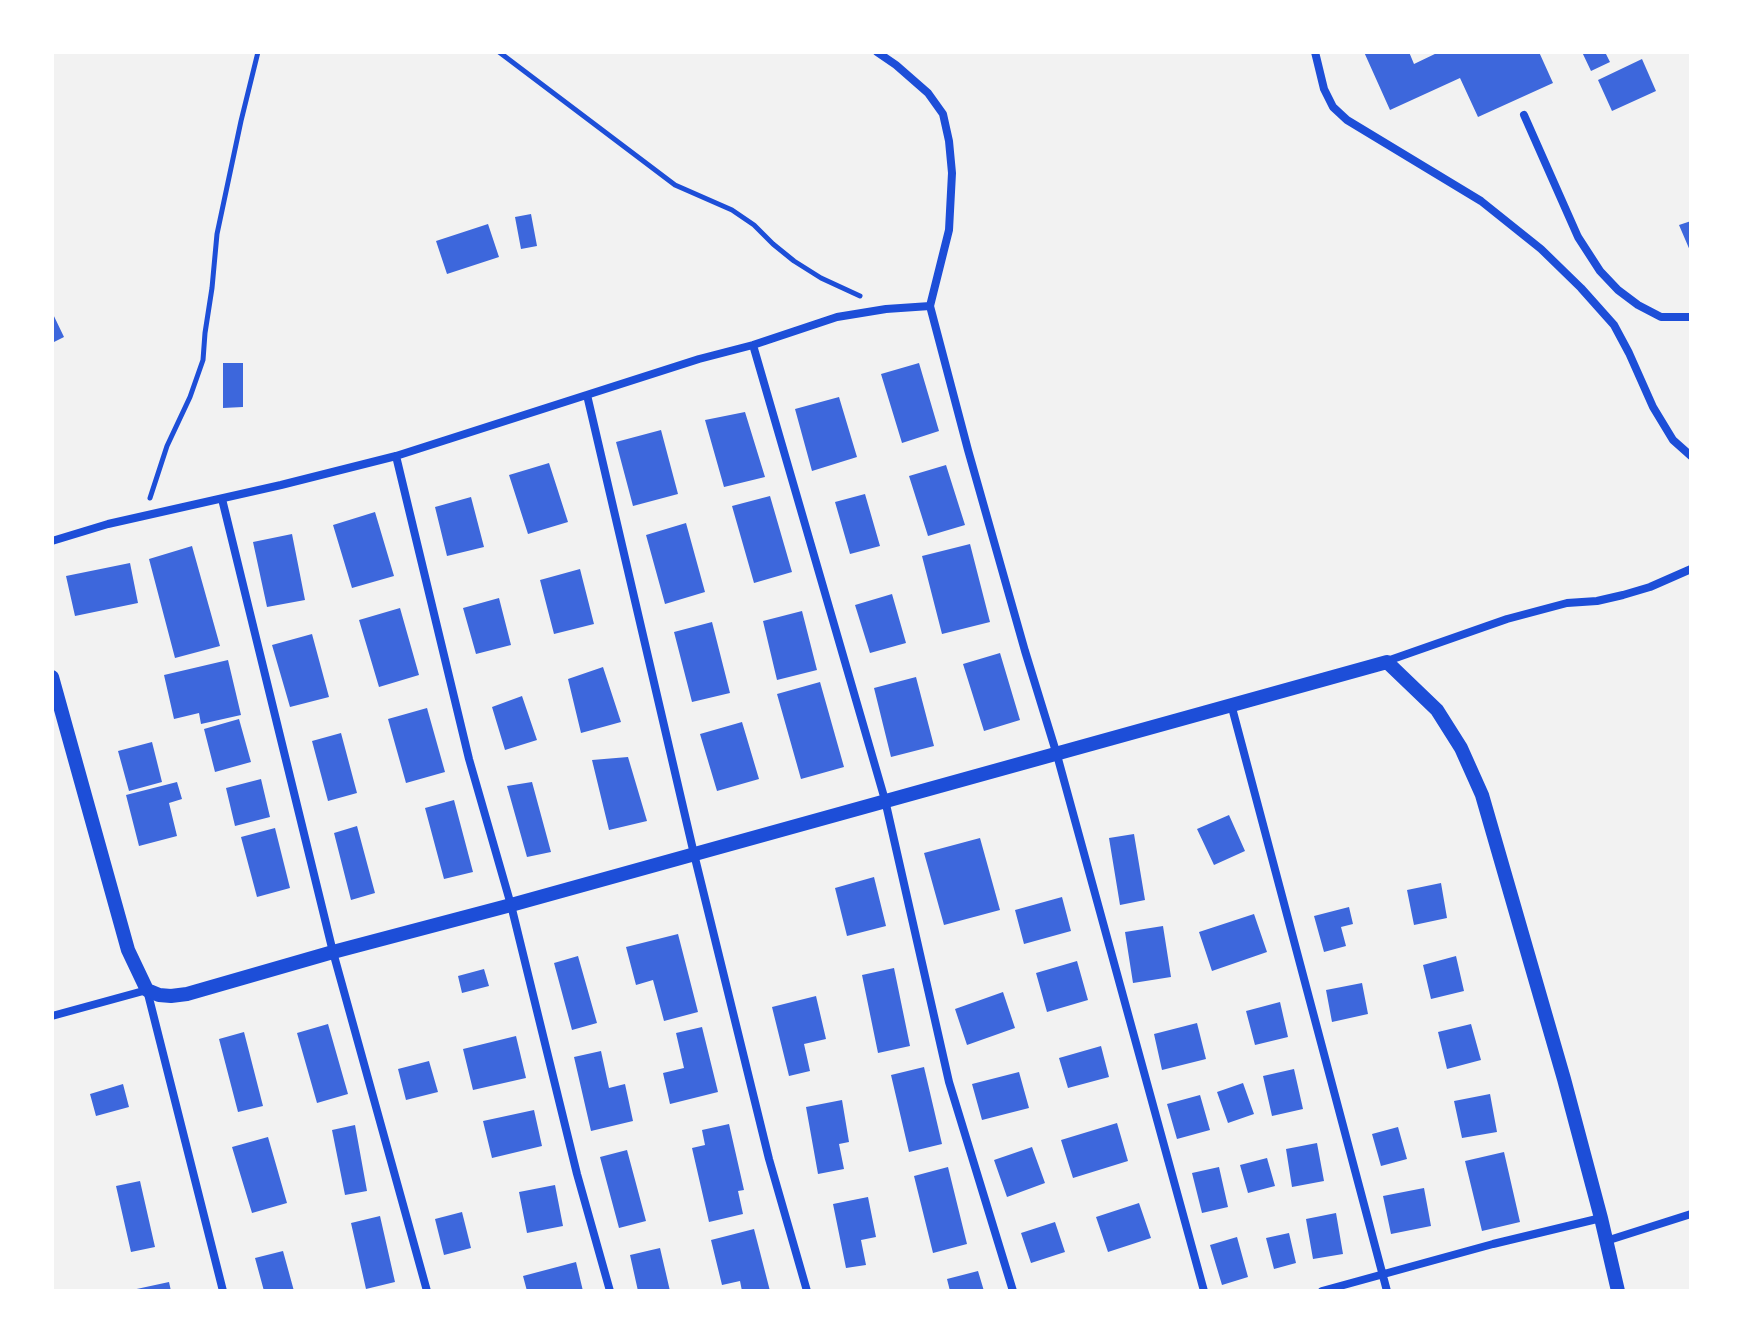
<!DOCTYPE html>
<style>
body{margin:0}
#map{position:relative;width:1743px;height:1343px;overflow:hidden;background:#f2f2f2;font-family:"Archivo Narrow",sans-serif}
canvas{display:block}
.frame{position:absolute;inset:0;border:54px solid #fff;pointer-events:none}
</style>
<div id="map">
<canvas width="1743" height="1343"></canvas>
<div class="frame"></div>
</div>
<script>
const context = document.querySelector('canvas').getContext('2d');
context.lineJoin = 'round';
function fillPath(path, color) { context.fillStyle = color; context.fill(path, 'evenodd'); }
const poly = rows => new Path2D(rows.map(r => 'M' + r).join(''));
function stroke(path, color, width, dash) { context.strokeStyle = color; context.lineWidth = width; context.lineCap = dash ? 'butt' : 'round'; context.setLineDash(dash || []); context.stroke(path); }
fillPath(poly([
 [1364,52,1409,52,1414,64,1439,52,1539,52,1553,83,1478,117,1460,78,1390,110],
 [1582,52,1605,52,1610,62,1591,71],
 [1642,59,1656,91,1612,111,1598,80],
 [531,214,537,246,521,249,515,217],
 [1691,221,1691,253,1679,225],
 [488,224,499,257,447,274,436,241],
 [52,312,64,337,52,343],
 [223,363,243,363,243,407,223,408],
 [919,363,939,431,902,443,881,374],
 [839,397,857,457,812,471,795,409],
 [745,412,765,477,724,487,705,420],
 [661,430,678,494,633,506,616,442],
 [549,463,568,522,528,534,509,475],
 [946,465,965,525,928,536,909,476],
 [865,494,880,546,850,554,835,502],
 [770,496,792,572,754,583,732,506],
 [471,497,484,547,447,556,435,507],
 [375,512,394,576,352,588,333,525],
 [686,523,705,592,665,604,646,535],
 [292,534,305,600,267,607,253,542],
 [970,544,990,622,942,634,922,556],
 [192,546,220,646,175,658,149,559],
 [130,563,138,603,75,616,66,576],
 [580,569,594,624,554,634,540,580],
 [892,594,906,643,870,653,855,605],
 [499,598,511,645,476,654,463,608],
 [400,608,419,675,379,687,359,620],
 [802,611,817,670,777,680,763,621],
 [712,622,730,693,692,702,674,632],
 [312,634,329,697,290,707,272,645],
 [1000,653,1020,720,984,731,963,664],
 [228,660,241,715,201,724,199,713,174,719,164,675],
 [603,667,621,722,581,733,568,679],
 [916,677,934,746,891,757,874,688],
 [820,682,844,767,801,779,777,694],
 [522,696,537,740,505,750,492,707],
 [427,708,445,772,406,783,388,719],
 [239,719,251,762,215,772,204,729],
 [742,722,759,779,717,791,700,734],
 [341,733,357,793,328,801,312,741],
 [152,742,162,782,129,791,118,751],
 [628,757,647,821,609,830,592,760],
 [261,779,270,817,235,826,226,788],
 [177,782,182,799,169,803,177,836,139,846,126,795],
 [532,782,551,852,527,857,507,786],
 [454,800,473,872,444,879,425,808],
 [1229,815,1245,851,1214,865,1197,829],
 [357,826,375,893,351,900,334,833],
 [275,828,290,888,257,897,241,837],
 [1134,834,1145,900,1120,905,1109,838],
 [980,838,1000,910,944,925,924,853],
 [874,877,886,926,847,936,835,888],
 [1441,883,1447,918,1414,925,1407,890],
 [1062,897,1071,931,1024,944,1015,910],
 [1349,907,1353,924,1341,927,1346,946,1324,952,1314,916],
 [1254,914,1267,952,1212,971,1199,932],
 [1163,926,1171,977,1133,983,1125,932],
 [678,934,698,1012,664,1021,653,980,636,985,626,947],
 [578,956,597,1023,572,1030,554,963],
 [1456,956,1464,991,1431,999,1423,965],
 [1077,961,1088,1000,1047,1012,1036,973],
 [894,968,910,1046,878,1053,862,975],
 [484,969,489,986,462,993,458,976],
 [1362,983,1368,1014,1332,1022,1326,990],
 [1003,992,1015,1028,967,1045,955,1009],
 [816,996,826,1039,804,1044,810,1071,789,1076,772,1007],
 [1280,1002,1288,1037,1255,1045,1246,1011],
 [1197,1023,1206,1059,1162,1070,1154,1034],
 [328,1024,348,1094,317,1103,297,1033],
 [1471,1024,1481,1060,1447,1069,1438,1032],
 [702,1027,718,1092,670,1104,663,1073,684,1068,676,1033],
 [244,1032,263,1106,238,1112,219,1039],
 [516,1036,526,1078,473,1090,463,1049],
 [1101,1046,1109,1077,1068,1088,1059,1058],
 [601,1051,609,1088,625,1084,633,1121,591,1131,574,1057],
 [429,1061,438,1092,406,1100,398,1069],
 [924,1067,942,1144,909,1152,891,1075],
 [1294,1069,1303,1109,1272,1116,1263,1076],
 [1019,1072,1029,1108,982,1120,972,1084],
 [1243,1083,1254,1114,1228,1123,1217,1092],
 [123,1084,129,1107,96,1116,90,1094],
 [1490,1094,1497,1132,1462,1138,1454,1101],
 [1200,1095,1210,1130,1177,1139,1167,1104],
 [842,1100,849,1142,839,1144,844,1169,818,1174,806,1107],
 [534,1110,542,1146,492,1158,483,1121],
 [1117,1123,1128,1161,1073,1178,1061,1140],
 [729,1124,744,1190,738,1191,743,1214,709,1222,692,1148,705,1145,702,1130],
 [355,1125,367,1191,345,1195,332,1130],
 [1398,1127,1407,1159,1381,1166,1372,1134],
 [268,1137,287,1203,252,1213,232,1147],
 [1317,1143,1324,1181,1292,1187,1286,1149],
 [1032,1147,1045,1183,1007,1197,994,1160],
 [627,1150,646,1221,619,1228,600,1157],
 [1504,1152,1520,1222,1482,1231,1465,1161],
 [1267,1158,1275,1186,1248,1193,1240,1165],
 [948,1167,967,1244,933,1253,914,1176],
 [1219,1167,1228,1207,1202,1213,1192,1173],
 [140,1181,155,1247,131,1252,116,1186],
 [555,1185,563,1226,527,1233,519,1192],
 [1424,1188,1431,1226,1391,1234,1383,1196],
 [868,1197,876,1237,861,1240,866,1265,846,1268,833,1204],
 [1139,1203,1151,1238,1108,1252,1096,1217],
 [462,1212,471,1248,444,1255,435,1219],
 [1336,1213,1343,1254,1313,1259,1306,1219],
 [380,1216,395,1282,366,1289,351,1223],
 [1055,1222,1065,1252,1031,1263,1021,1233],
 [754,1229,770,1291,742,1291,740,1281,722,1285,711,1240],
 [1289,1233,1296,1263,1274,1269,1266,1238],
 [1237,1237,1248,1277,1222,1285,1210,1245],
 [660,1248,670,1291,638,1291,630,1255],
 [283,1251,294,1291,264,1291,255,1258],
 [576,1262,583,1291,527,1291,523,1276],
 [978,1271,984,1291,950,1291,947,1279],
 [169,1282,171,1291,132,1291,132,1290]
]), '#3d67dc');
stroke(poly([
 [499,52,675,185,732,210,754,225,773,244,794,261,821,278,860,296],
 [150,498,167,446,190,397,203,360,205,333,212,288,217,234,241,121,258,52]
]), '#1d4ed8', 5);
stroke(poly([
 [877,52,896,65,928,93,943,114,949,141,952,173,949,230,930,306,968,450,1025,651,1057,755,1204,1291],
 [1315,52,1324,89,1333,107,1347,120,1481,201,1541,249,1581,288,1614,325,1629,353,1653,407,1673,440,1691,456],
 [1524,115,1578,237,1600,271,1618,290,1638,305,1661,317,1691,317],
 [753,345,885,800,949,1082,1013,1291],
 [587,395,694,854,769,1159,807,1291],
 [396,456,469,759,511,905,577,1174,610,1291],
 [222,499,333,952,427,1291],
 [52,541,108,524,281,485,396,456,699,359,753,345,837,317,886,309,930,306],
 [1387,661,1507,619,1567,603,1597,601,1623,595,1650,587,1691,569],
 [1231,704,1387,1291],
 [52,1016,147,990,223,1291],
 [1606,1241,1691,1214],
 [1322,1291,1493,1244,1601,1218]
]), '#1d4ed8', 8);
stroke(poly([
 [52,677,128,950,147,990,159,995,171,996,187,994,333,952,511,905,1387,662,1437,710,1461,748,1482,795,1564,1079,1601,1218,1618,1291]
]), '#1d4ed8', 14);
</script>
